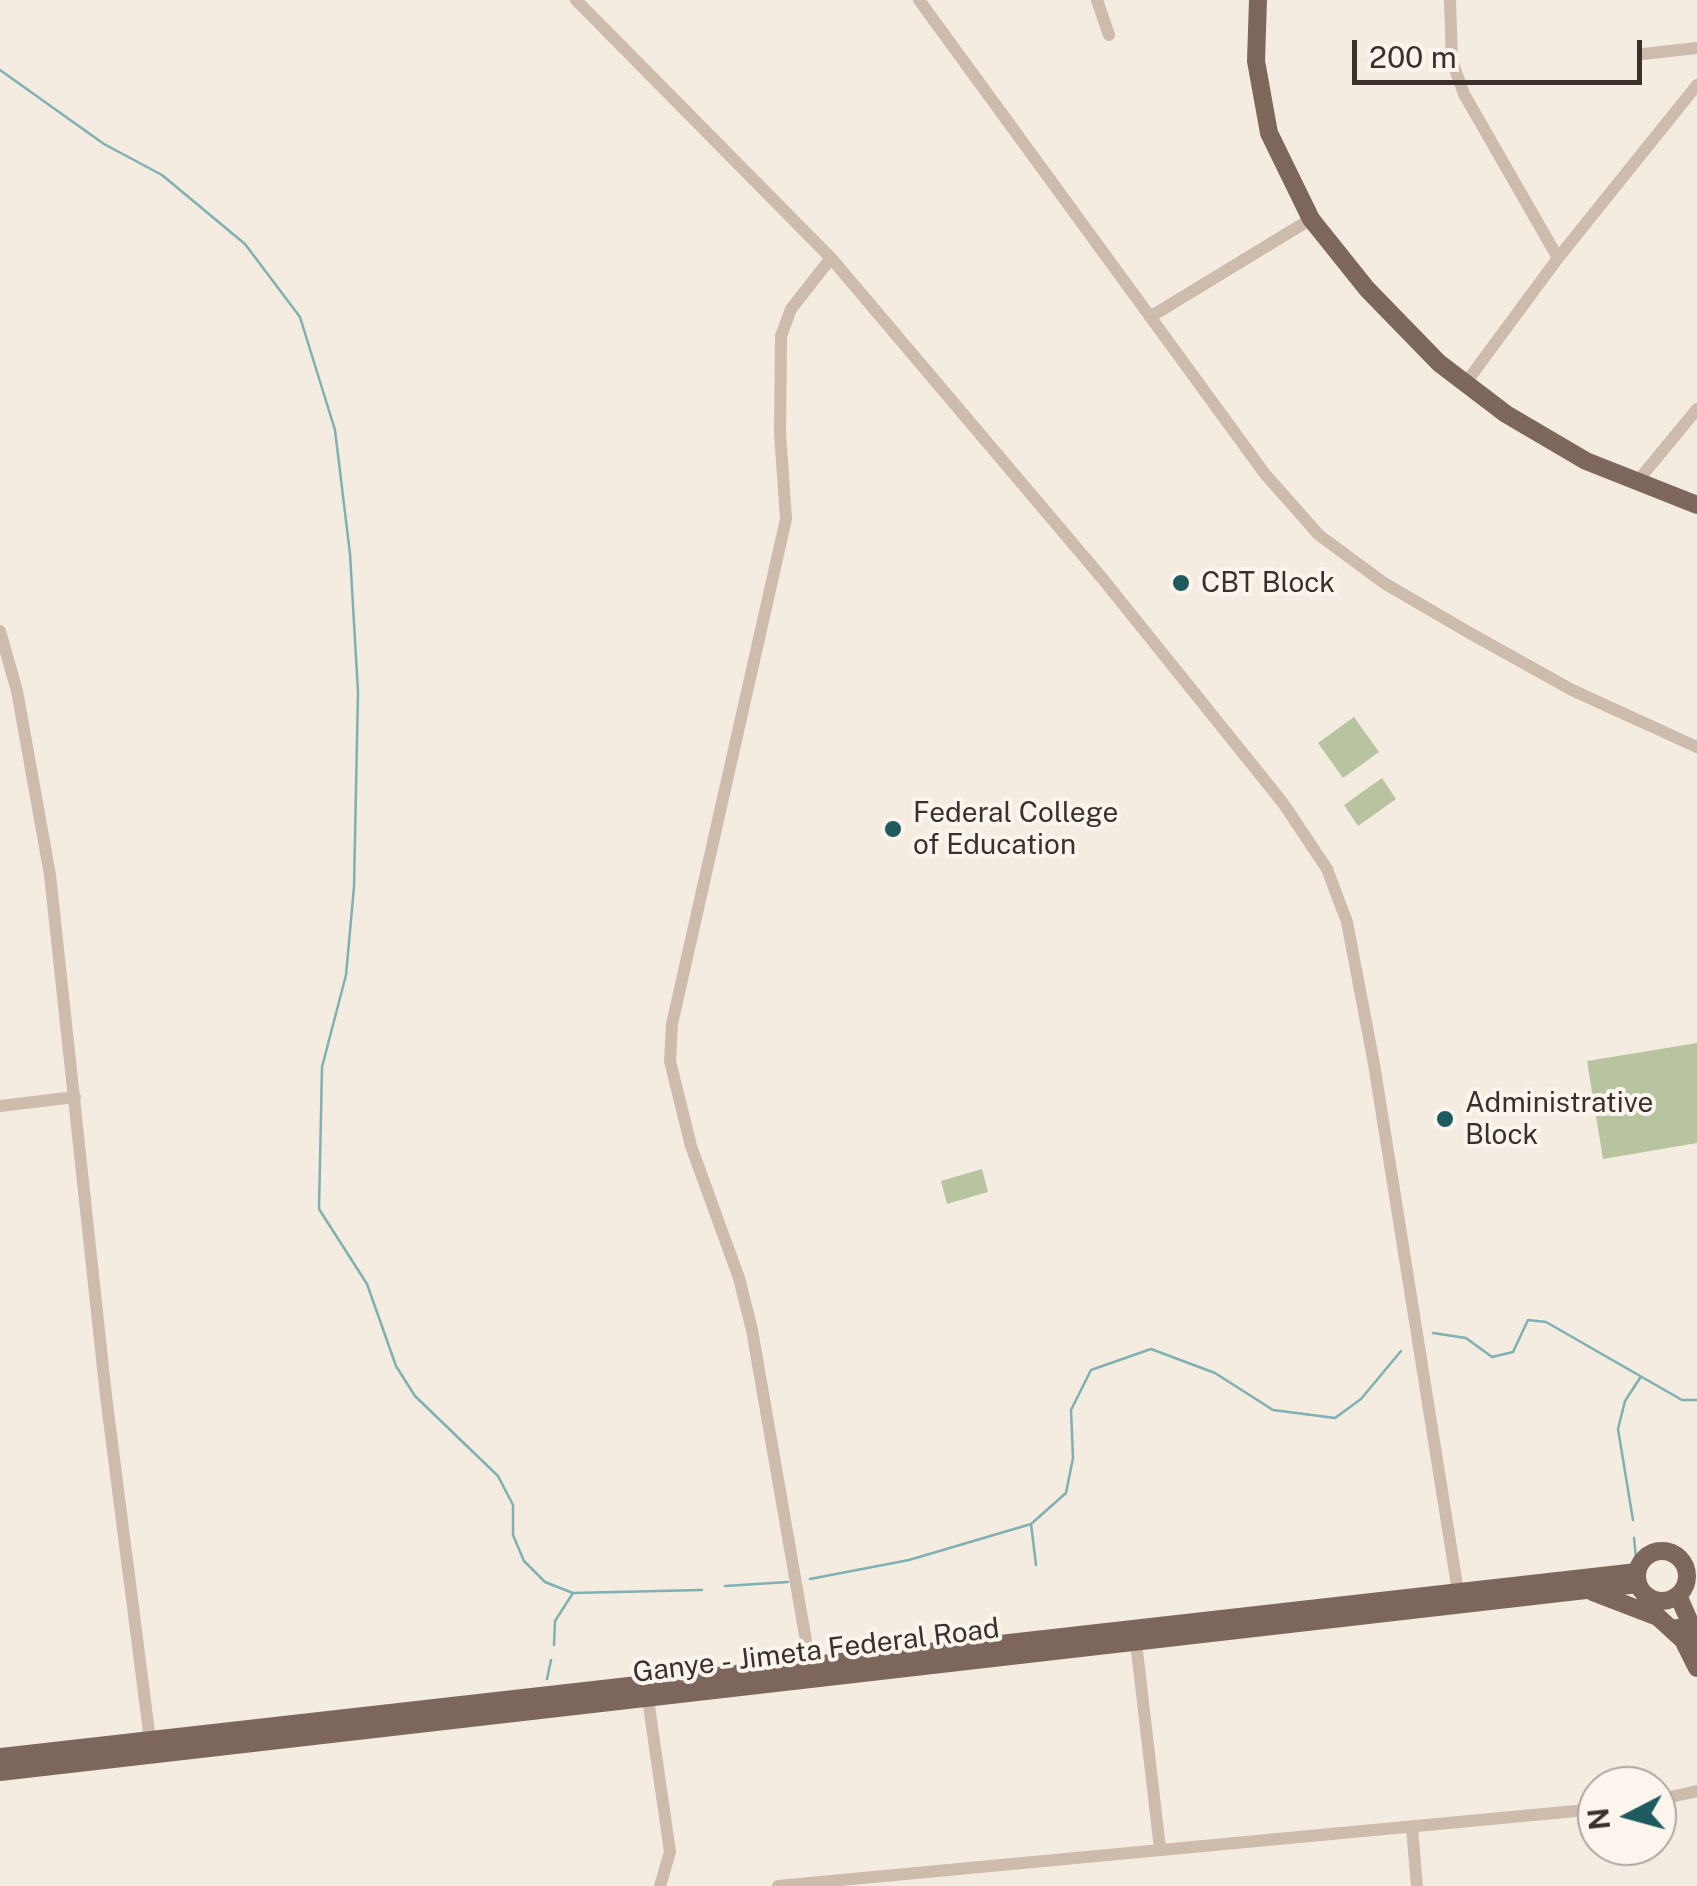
<!DOCTYPE html>
<style>
body{margin:0}
#map{position:relative;width:1697px;height:1886px;overflow:hidden;background:#f4ebe1;font-family:"Public Sans",sans-serif}
canvas{display:block}
.north{position:absolute;left:1577px;top:1766px;width:100px;height:100px;box-sizing:border-box;background:#fbf5ee;border:2px solid #aea6a0;border-radius:50%;rotate:264deg;font-size:28px;font-weight:700;line-height:40px;text-align:center;color:#3b302b}
.north::after{content:'';display:block;margin:auto;width:35px;height:45px;background:#1f5a5e;clip-path:polygon(50% 0,100% 100%,50% 72%,0 100%)}
.scale{position:absolute;left:1352px;top:40px;width:290px;height:45px;box-sizing:border-box;border:5px solid #3b302b;border-top:0;padding-left:12px;font-size:30px;line-height:35px;white-space:nowrap;color:#3b302b;-webkit-text-stroke:8px #fbf5ee;paint-order:stroke}
</style>
<div id="map">
<canvas width="1697" height="1886"></canvas>
<div class="north">N</div>
<div class="scale">200 m</div>
</div>
<script>
const context = document.querySelector('canvas').getContext('2d');
context.lineJoin = 'round';
function fillPath(path, color) { context.fillStyle = color; context.fill(path, 'evenodd'); }
const poly = rows => new Path2D(rows.map(r => 'M' + r).join(''));
function stroke(path, color, width, dash) { context.strokeStyle = color; context.lineWidth = width; context.lineCap = dash ? 'butt' : 'round'; context.setLineDash(dash || []); context.stroke(path); }
function write(font, color, halo, rows, align = 'center') {
  context.font = font + ' "Public Sans",sans-serif'; context.lineWidth = 8; context.setLineDash([]); context.textBaseline = 'middle'; context.strokeStyle = halo; context.fillStyle = color; for (const [text, x, y, turn = 0] of rows) {
    context.save(); context.translate(x, y); context.rotate((+turn || 0) * Math.PI / 180); context.textAlign = isNaN(turn) ? turn : align; if (halo) context.strokeText(text, 0, 0); context.fillText(text, 0, 0); context.restore();
  }
}
fillPath(poly([
 [1354,717,1379,752,1343,778,1318,743],
 [1382,778,1396,799,1358,826,1344,805],
 [1697,1043,1697,1143,1603,1159,1587,1061],
 [982,1169,988,1192,947,1204,941,1181]
]), '#b8c4a0');
stroke(poly([
 [0,70,104,144,162,175,245,244,300,317,335,430,350,554,358,692,354,887,346,975,322,1067,319,1209,367,1284,396,1366,415,1396,498,1476,513,1505,513,1535,524,1561,545,1582,573,1593,702,1590],
 [1433,1333,1466,1338,1492,1357,1513,1352,1528,1320,1546,1322,1682,1400,1697,1400],
 [1633,1520,1618,1429,1625,1401,1640,1378],
 [1031,1524,1036,1565],
 [1634,1538,1636,1558],
 [810,1579,909,1560,1031,1524,1066,1493,1073,1458,1071,1410,1091,1370,1151,1349,1215,1373,1273,1410,1335,1418,1361,1399,1401,1351],
 [725,1586,788,1582],
 [554,1645,555,1621,573,1593],
 [547,1679,551,1660]
]), '#7fb0b2', 2.5);
stroke(poly([
 [576,0,831,258,1102,578,1283,803,1327,869,1347,922,1374,1064,1459,1598],
 [919,0,1265,474,1319,535,1384,583,1468,632,1572,690,1697,747],
 [1097,0,1109,35],
 [1450,0,1452,61,1464,94,1558,258],
 [1643,54,1697,48],
 [1150,317,1311,219],
 [1465,384,1558,258,1697,85],
 [1636,483,1697,409],
 [0,631,17,691,50,875,106,1396,150,1740],
 [0,1106,75,1097],
 [1136,1642,1160,1849],
 [810,1664,752,1330,739,1278,691,1146,670,1061,672,1024,786,519,780,433,781,336,791,309,831,258],
 [647,1692,670,1852,660,1886],
 [1657,1800,1697,1791],
 [1412,1828,1417,1886],
 [778,1886,1597,1809]
]), '#cdbbac', 12);
stroke(poly([
 [1258,0,1256,61,1269,133,1311,219,1367,289,1439,363,1506,414,1586,461,1697,505],
 '1637 1576a25 25 0 1 1 50 0a25 25 0 1 1-50 0Z',
 [1593,1592,1658,1617,1682,1639],
 [1678,1595,1697,1639],
 [1677,1628,1697,1668],
 [0,1757,1637,1572],
 [0,1772,1638,1584]
]), '#7d675c', 18);
for (const [x, y, r, color] of [
 [1181,583,10,"#1f5a5e"],
 [893,829,10,"#1f5a5e"],
 [1445,1119,10,"#1f5a5e"]
]) { const dot = new Path2D(); dot.arc(x, y, r, 0, 2 * Math.PI); context.fillStyle = color; context.fill(dot); stroke(dot, '#fbf5ee', 4); }
write('28px', '#3b302b', '#fbf5ee', [
 ["CBT Block",1201,583],
 ["Federal College",913,813],
 ["of Education",913,845],
 ["Administrative",1465,1103],
 ["Block",1465,1135]
], 'left');
write('28px', '#3b302b', '#fbf5ee', [
 ["Ganye - Jimeta Federal Road",816,1651,-7]
]);
</script>
